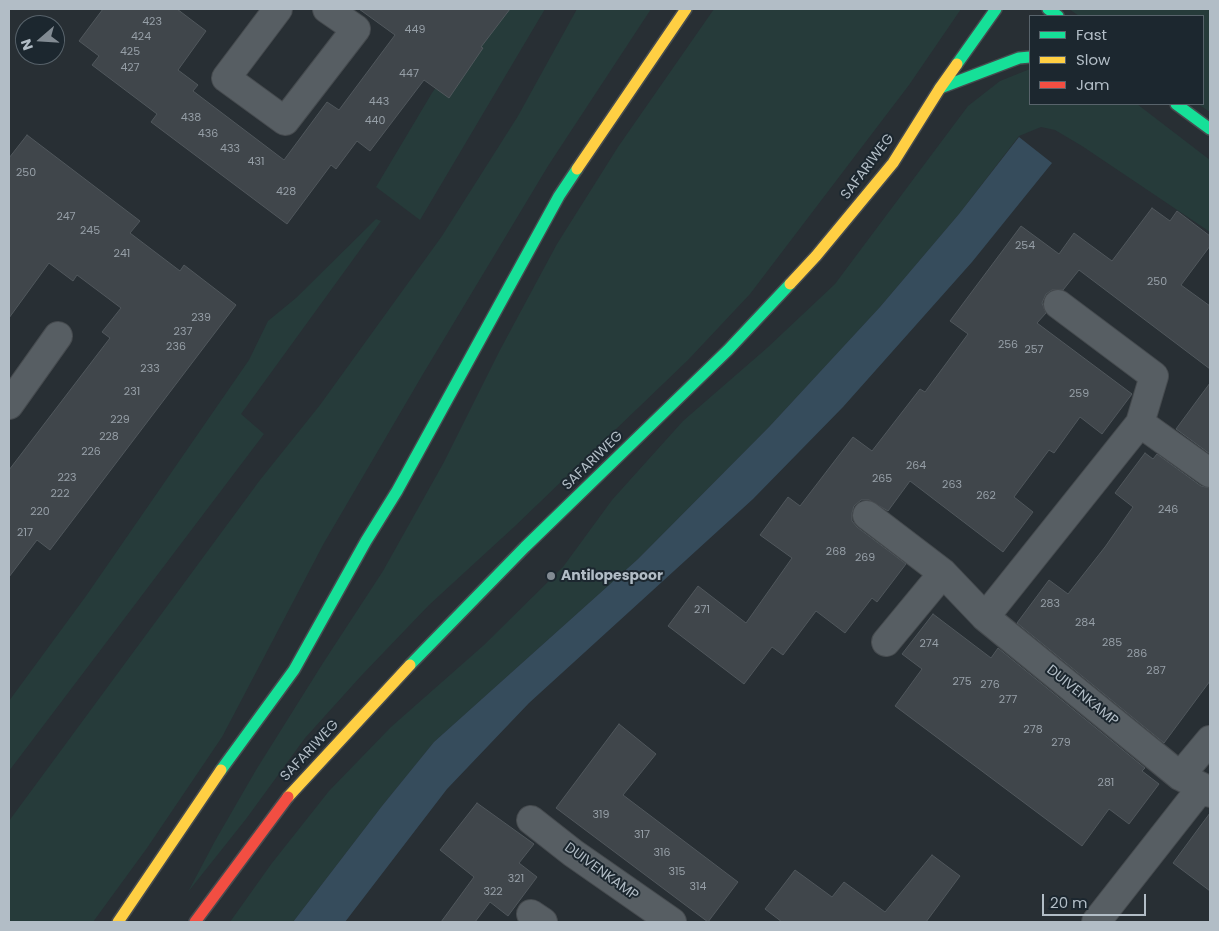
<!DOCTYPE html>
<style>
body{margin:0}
#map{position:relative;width:1219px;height:931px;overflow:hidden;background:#282f34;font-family:Poppins,sans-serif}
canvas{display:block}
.frame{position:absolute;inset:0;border:10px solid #b2bdc6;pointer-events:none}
.legend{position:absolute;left:1029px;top:15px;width:175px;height:90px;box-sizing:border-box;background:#1c272f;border:1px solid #58636b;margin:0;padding:6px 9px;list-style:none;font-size:15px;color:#b2bdc6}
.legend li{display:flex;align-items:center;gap:10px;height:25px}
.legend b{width:25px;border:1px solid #58636b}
.north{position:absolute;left:15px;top:15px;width:50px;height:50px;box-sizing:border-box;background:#1c272f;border:1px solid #58636b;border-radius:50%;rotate:251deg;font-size:14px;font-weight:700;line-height:20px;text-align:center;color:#b2bdc6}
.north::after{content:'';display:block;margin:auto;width:18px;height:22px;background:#828b93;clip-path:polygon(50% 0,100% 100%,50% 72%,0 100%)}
.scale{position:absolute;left:1042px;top:894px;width:104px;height:22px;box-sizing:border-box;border:2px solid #b2bdc6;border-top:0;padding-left:6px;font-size:15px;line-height:18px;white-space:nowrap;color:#b2bdc6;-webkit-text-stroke:4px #1c272f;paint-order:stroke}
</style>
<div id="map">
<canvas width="1219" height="931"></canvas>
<div class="frame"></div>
<ul class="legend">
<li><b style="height:6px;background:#16e098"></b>Fast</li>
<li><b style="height:6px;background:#ffcf43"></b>Slow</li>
<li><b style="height:6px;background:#f24e42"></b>Jam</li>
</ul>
<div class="north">N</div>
<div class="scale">20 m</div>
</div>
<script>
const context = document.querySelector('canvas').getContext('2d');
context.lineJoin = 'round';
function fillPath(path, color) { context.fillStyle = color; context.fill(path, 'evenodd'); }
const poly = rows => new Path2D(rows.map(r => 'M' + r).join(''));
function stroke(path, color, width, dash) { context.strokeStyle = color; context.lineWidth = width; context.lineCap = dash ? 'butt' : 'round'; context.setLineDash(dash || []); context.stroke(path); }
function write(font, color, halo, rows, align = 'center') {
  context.font = font + ' Poppins,sans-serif'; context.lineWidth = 4; context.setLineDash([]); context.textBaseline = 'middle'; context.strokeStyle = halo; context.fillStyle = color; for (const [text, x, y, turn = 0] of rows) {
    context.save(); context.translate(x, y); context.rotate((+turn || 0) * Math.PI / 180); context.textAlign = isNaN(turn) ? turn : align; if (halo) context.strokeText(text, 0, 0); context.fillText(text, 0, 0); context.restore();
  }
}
fillPath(poly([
 [489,9,545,9,420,220,376,187,432,93,482,21],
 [577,9,651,9,548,166,423,374,324,543,222,737,147,848,93,922,9,922,9,821,260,480,320,405,442,236,518,116],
 [714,9,961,9,909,85,750,294,688,360,514,527,429,605,361,676,305,738,246,819,188,892,215,841,256,770,323,663,383,571,444,462,500,350,557,244,618,147],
 [1069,9,1210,9,1210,112,1198,104,1203,104,1203,16,1079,16],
 [1030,69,1030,104,1137,104,1210,160,1210,232,1082,146,1055,130,1041,127,1019,136,959,214,880,307,769,427,638,559,434,742,382,806,293,922,230,922,272,863,329,791,391,727,484,645,563,567,612,500,683,421,767,348,835,284,968,106,1000,81],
 [376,219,381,221,241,414,264,434,9,771,9,701,86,596,249,360,268,321,296,298]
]), '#263b3a');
fillPath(poly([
 [1019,137,1052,163,972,262,843,407,753,499,529,703,447,789,345,922,293,922,382,806,434,742,638,559,769,427,880,307,959,214]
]), '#364c5c');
const building = poly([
 [103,9,177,9,206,31,178,70,198,85,193,91,284,160,327,102,339,110,395,35,359,9,510,9,481,47,483,48,449,98,424,80,370,151,357,141,336,169,331,165,287,224,151,122,157,114,92,65,99,56,79,41,103,9],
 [27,135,140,221,130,233,180,271,184,265,236,305,50,550,37,540,9,577,9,470,110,338,102,332,121,308,77,275,73,281,49,263,9,318,9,158,27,135],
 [1152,208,1170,221,1177,211,1210,236,1210,246,1181,285,1210,306,1210,369,1079,270,1063,290,1052,290,1046,294,1042,303,1046,313,1037,323,1132,394,1102,434,1080,417,1054,453,1049,450,1014,497,1033,512,1003,552,910,481,888,511,869,500,861,500,854,506,852,513,852,521,857,527,906,564,877,602,872,598,845,633,816,611,783,655,772,647,744,684,668,626,698,586,746,623,792,558,760,535,788,497,800,506,853,437,872,451,920,389,925,392,968,334,950,321,1021,226,1059,254,1074,233,1112,261,1152,208],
 [1210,383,1210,454,1176,429,1210,383],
 [1145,453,1153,459,1157,454,1201,486,1210,488,1210,681,1164,743,1017,623,1049,580,1068,594,1105,547,1133,507,1115,493,1145,453],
 [933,614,991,658,998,648,1145,768,1142,771,1159,784,1129,824,1109,809,1082,846,895,706,922,669,902,654,933,614],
 [619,724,656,754,623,795,738,882,708,922,556,808,619,724],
 [477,803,534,844,519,863,537,877,508,916,490,902,475,922,441,922,474,877,440,850,477,803],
 [1210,813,1210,891,1173,863,1210,813],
 [932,855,960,876,926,922,782,922,765,909,795,870,832,897,844,882,885,912,932,855]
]);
fillPath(building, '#40464b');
stroke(building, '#50575c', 1);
const street = poly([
 [278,9,226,78,285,121,356,29,327,9],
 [9,405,58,336],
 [1140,423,1210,473],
 [867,515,943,573,985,617,1180,776,1202,787,1210,793],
 [985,617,1140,423,1154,376,1058,304],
 [886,642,943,573],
 [1180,776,1210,740],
 [531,820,573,853,672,922],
 [531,914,543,922],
 [1096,922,1202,787]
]);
const fast = poly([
 [1048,9,1058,16],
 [957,64,996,9],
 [940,88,1019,58,1030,57],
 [1176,104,1210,129],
 [410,665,525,547,728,350,790,284],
 [221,770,294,670,366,541,397,491,559,196,577,169]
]);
const slow = poly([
 [577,169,686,9],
 [790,284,816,256,893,163,940,88,957,64],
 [288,797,410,665],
 [118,922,221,770]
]);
const jam = poly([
 [195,922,288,797]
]);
stroke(street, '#464b4f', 30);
stroke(fast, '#464b4f', 14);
stroke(slow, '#464b4f', 14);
stroke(jam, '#464b4f', 14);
stroke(street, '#575e63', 28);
stroke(fast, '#16e098', 11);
stroke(slow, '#ffcf43', 11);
stroke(jam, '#f24e42', 11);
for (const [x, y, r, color] of [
 [551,576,5,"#828b93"]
]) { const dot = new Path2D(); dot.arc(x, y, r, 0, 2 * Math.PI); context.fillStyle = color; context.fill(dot); stroke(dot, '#1c272f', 2); }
write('11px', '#969fa7', null, [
 ["423",152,22],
 ["449",415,30],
 ["424",141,37],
 ["425",130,52],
 ["427",130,68],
 ["447",409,74],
 ["443",379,102],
 ["438",191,118],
 ["440",375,121],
 ["436",208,134],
 ["433",230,149],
 ["431",256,162],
 ["250",26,173],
 ["428",286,192],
 ["247",66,217],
 ["245",90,231],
 ["254",1025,246],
 ["241",122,254],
 ["250",1157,282],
 ["239",201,318],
 ["237",183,332],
 ["256",1008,345],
 ["236",176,347],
 ["257",1034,350],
 ["233",150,369],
 ["231",132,392],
 ["259",1079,394],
 ["229",120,420],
 ["228",109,437],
 ["226",91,452],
 ["264",916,466],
 ["223",67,478],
 ["265",882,479],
 ["263",952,485],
 ["222",60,494],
 ["262",986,496],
 ["246",1168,510],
 ["220",40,512],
 ["217",25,533],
 ["268",836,552],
 ["269",865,558],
 ["283",1050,604],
 ["271",702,610],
 ["284",1085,623],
 ["285",1112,643],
 ["274",929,644],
 ["286",1137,654],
 ["287",1156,671],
 ["275",962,682],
 ["276",990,685],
 ["277",1008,700],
 ["278",1033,730],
 ["279",1061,743],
 ["281",1106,783],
 ["319",601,815],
 ["317",642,835],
 ["316",662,853],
 ["315",677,872],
 ["321",516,879],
 ["314",698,887],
 ["322",493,892]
]);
write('14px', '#b2bdc6', '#1c272f', [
 ["SAFARIWEG",868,167,-53],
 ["SAFARIWEG",593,461,-44],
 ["DUIVENKAMP",1082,696,39],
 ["SAFARIWEG",310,751,-47],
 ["DUIVENKAMP",601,872,36]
]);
write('bold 14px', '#b2bdc6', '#1c272f', [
 ["Antilopespoor",561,576]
], 'left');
</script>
